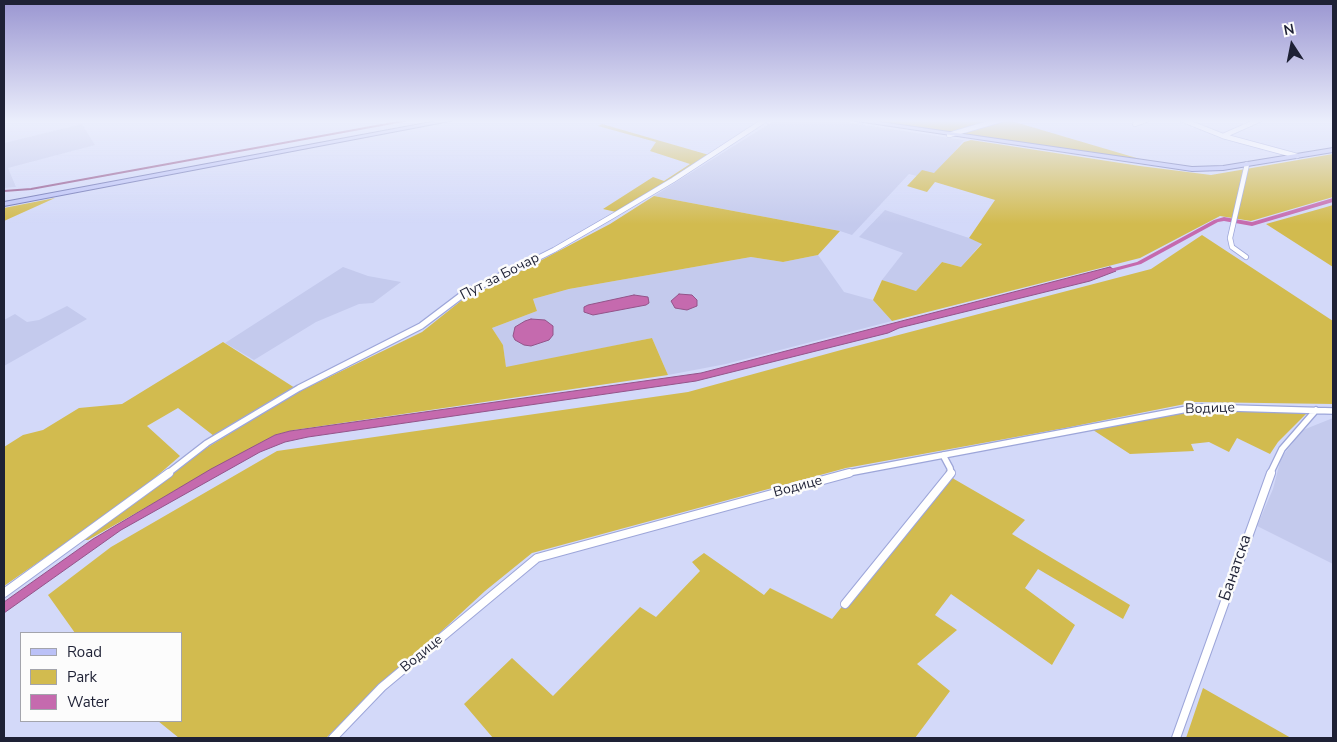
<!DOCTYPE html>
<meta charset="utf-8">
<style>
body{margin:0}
#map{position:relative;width:1337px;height:742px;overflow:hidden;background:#d3d9f9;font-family:"Nunito Sans",sans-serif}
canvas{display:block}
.frame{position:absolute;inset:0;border:5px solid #1e2135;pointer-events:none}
.legend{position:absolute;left:20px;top:632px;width:162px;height:90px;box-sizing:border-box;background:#fcfcfc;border:1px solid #a3a4ac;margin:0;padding:6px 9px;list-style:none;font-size:15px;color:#1e2135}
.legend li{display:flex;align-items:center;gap:10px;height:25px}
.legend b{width:25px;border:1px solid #a3a4ac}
.north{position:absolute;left:1267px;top:20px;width:50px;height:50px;-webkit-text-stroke:4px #fcfcfc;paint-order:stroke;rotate:349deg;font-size:14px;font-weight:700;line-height:20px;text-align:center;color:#1e2135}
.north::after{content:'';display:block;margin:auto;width:18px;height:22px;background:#1e2135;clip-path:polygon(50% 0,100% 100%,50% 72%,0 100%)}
</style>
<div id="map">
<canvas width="1337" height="742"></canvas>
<div class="frame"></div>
<ul class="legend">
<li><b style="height:6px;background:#bbc1f7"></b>Road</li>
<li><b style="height:14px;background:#d2bb4f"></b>Park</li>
<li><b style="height:14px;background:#c56aae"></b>Water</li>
</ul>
<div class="north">N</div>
</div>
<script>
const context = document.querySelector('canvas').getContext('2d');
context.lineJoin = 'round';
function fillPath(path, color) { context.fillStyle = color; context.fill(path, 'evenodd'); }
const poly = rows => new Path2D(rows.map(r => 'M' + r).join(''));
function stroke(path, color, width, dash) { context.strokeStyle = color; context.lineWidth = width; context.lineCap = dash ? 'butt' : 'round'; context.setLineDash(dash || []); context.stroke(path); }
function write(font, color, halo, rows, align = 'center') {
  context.font = font + ' "Nunito Sans",sans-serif'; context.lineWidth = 5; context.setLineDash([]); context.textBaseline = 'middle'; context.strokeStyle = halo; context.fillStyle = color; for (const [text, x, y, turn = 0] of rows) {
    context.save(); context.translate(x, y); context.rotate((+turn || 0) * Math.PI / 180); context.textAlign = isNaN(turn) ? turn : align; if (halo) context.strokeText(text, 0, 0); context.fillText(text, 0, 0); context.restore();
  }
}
fillPath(poly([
 [775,120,831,120,964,140,932,180,909,174,852,235,840,231,654,196],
 [82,124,95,145,8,168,16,187,4,188,4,143],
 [885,210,969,238,982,243,961,267,942,262,916,291,899,287,882,280,903,253,859,237],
 [818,255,844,292,873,300,892,321,726,364,668,375,652,338,506,368,503,345,492,328,537,311,533,299,569,289,751,257,783,262],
 [343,267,368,276,401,282,373,303,359,304,316,322,254,360,225,343],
 [67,306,87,319,4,366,4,320,15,314,27,322,39,320],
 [1333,418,1333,564,1257,526,1273,489,1281,458,1303,430]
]), '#c4caed');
fillPath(poly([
 [860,120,1008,120,1140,159,1139,161],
 [602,124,709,155,616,212,603,209,653,177,664,181,690,164,650,151,656,142,598,126],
 [971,140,1140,166,1211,175,1333,154,1333,197,1251,221,1220,216,1140,258,892,321,873,300,882,280,916,291,942,262,961,267,982,244,969,238,995,200,935,182,927,192,907,186,922,170,934,173,964,142],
 [654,196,840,231,818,255,783,262,751,257,569,289,533,299,537,311,492,328,503,345,506,367,652,338,668,375,294,430,275,435,88,540,83,540,141,499,200,452,292,395,422,332,462,300,500,282,610,224],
 [55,198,4,221,4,208],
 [1333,205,1333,267,1266,224,1323,208],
 [1202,235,1333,321,1333,404,1195,402,1065,428,846,468,532,553,485,591,326,738,179,738,158,721,181,721,181,633,75,633,48,595,111,547,277,451,688,392,841,350,1151,269],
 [223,342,295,388,214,436,178,408,147,426,180,456,135,495,4,586,4,447,23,435,43,430,79,408,122,404],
 [1199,409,1307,413,1278,442,1270,454,1237,438,1229,452,1209,442,1191,444,1194,451,1130,454,1090,428],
 [946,470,954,479,1025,520,1012,534,1130,605,1123,619,1038,569,1025,588,1075,625,1052,665,951,594,935,615,957,630,917,664,950,691,915,738,493,738,464,704,512,658,553,696,640,607,656,617,700,571,692,562,704,553,764,595,770,588,832,619,945,478],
 [1203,688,1291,738,1186,738]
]), '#d2bb4f');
const water = poly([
 [1110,267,1116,271,1090,281,899,328,888,333,696,381,308,437,285,442,260,452,121,530,4,613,4,602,93,539,211,469,275,435,290,431,701,373,1110,267],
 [679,294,692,295,697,300,697,306,687,310,675,308,671,301,679,294],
 [634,295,648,297,649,303,646,305,593,315,584,312,584,307,588,305,634,295],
 [531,319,545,320,553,326,553,335,549,340,531,346,524,345,515,340,513,336,515,327,525,321,531,319]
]);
fillPath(water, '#c56aae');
stroke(water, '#93548a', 1);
stroke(poly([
 [4,191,31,189,409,120]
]), '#93548a', 2);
fillPath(poly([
 [1333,198,1333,202,1252,226,1224,221,1218,222,1141,264,1104,274,1101,272,1102,271,1137,262,1214,220,1224,217,1252,222,1333,198]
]), '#c56aae');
const streetFar2 = poly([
 [1183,120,1223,136,1297,156],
 [1135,124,1146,120],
 [949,135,1000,120],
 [1223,136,1259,120],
 [1246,257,1232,247,1230,238,1247,164],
 [508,273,554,250,611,217,673,180,765,120]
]);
const streetFar1 = poly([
 [943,455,950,468,951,474],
 [167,474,207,443,299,388,421,326,462,295,510,271],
 [843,474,1198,407,1333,411],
 [1270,474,1282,449,1316,410]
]);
const street = poly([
 [4,593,169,473],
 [845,604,951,473],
 [333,738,382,687,537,558,849,473],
 [1176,738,1271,473]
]);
const primary = poly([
 [442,120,455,120,4,206,4,202,442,120],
 [850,120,866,120,1192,167,1223,166,1333,148,1333,152,1223,170,1192,171,850,120]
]);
stroke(streetFar2, '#9da6d9', 6);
stroke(streetFar1, '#9da6d9', 8);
stroke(street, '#9da6d9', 10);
stroke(primary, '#676eaf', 2);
stroke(streetFar2, '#fff', 4.5);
stroke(streetFar1, '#fff', 5.5);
stroke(street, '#fff', 8);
fillPath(primary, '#bbc1f7');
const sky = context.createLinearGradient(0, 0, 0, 224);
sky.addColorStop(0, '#9a96d1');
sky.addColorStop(0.54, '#ebeefc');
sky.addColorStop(1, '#ebeefc00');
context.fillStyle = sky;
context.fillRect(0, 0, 1337, 224);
write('14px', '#1e2135', '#fcfcfc', [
 ["Пут за Бочар",500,277,-27],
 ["Водице",1210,409,-2],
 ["Водице",798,487,-15],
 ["Водице",422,654,-40]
]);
write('16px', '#1e2135', '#fcfcfc', [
 ["Банатска",1236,568,-71]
]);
</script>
